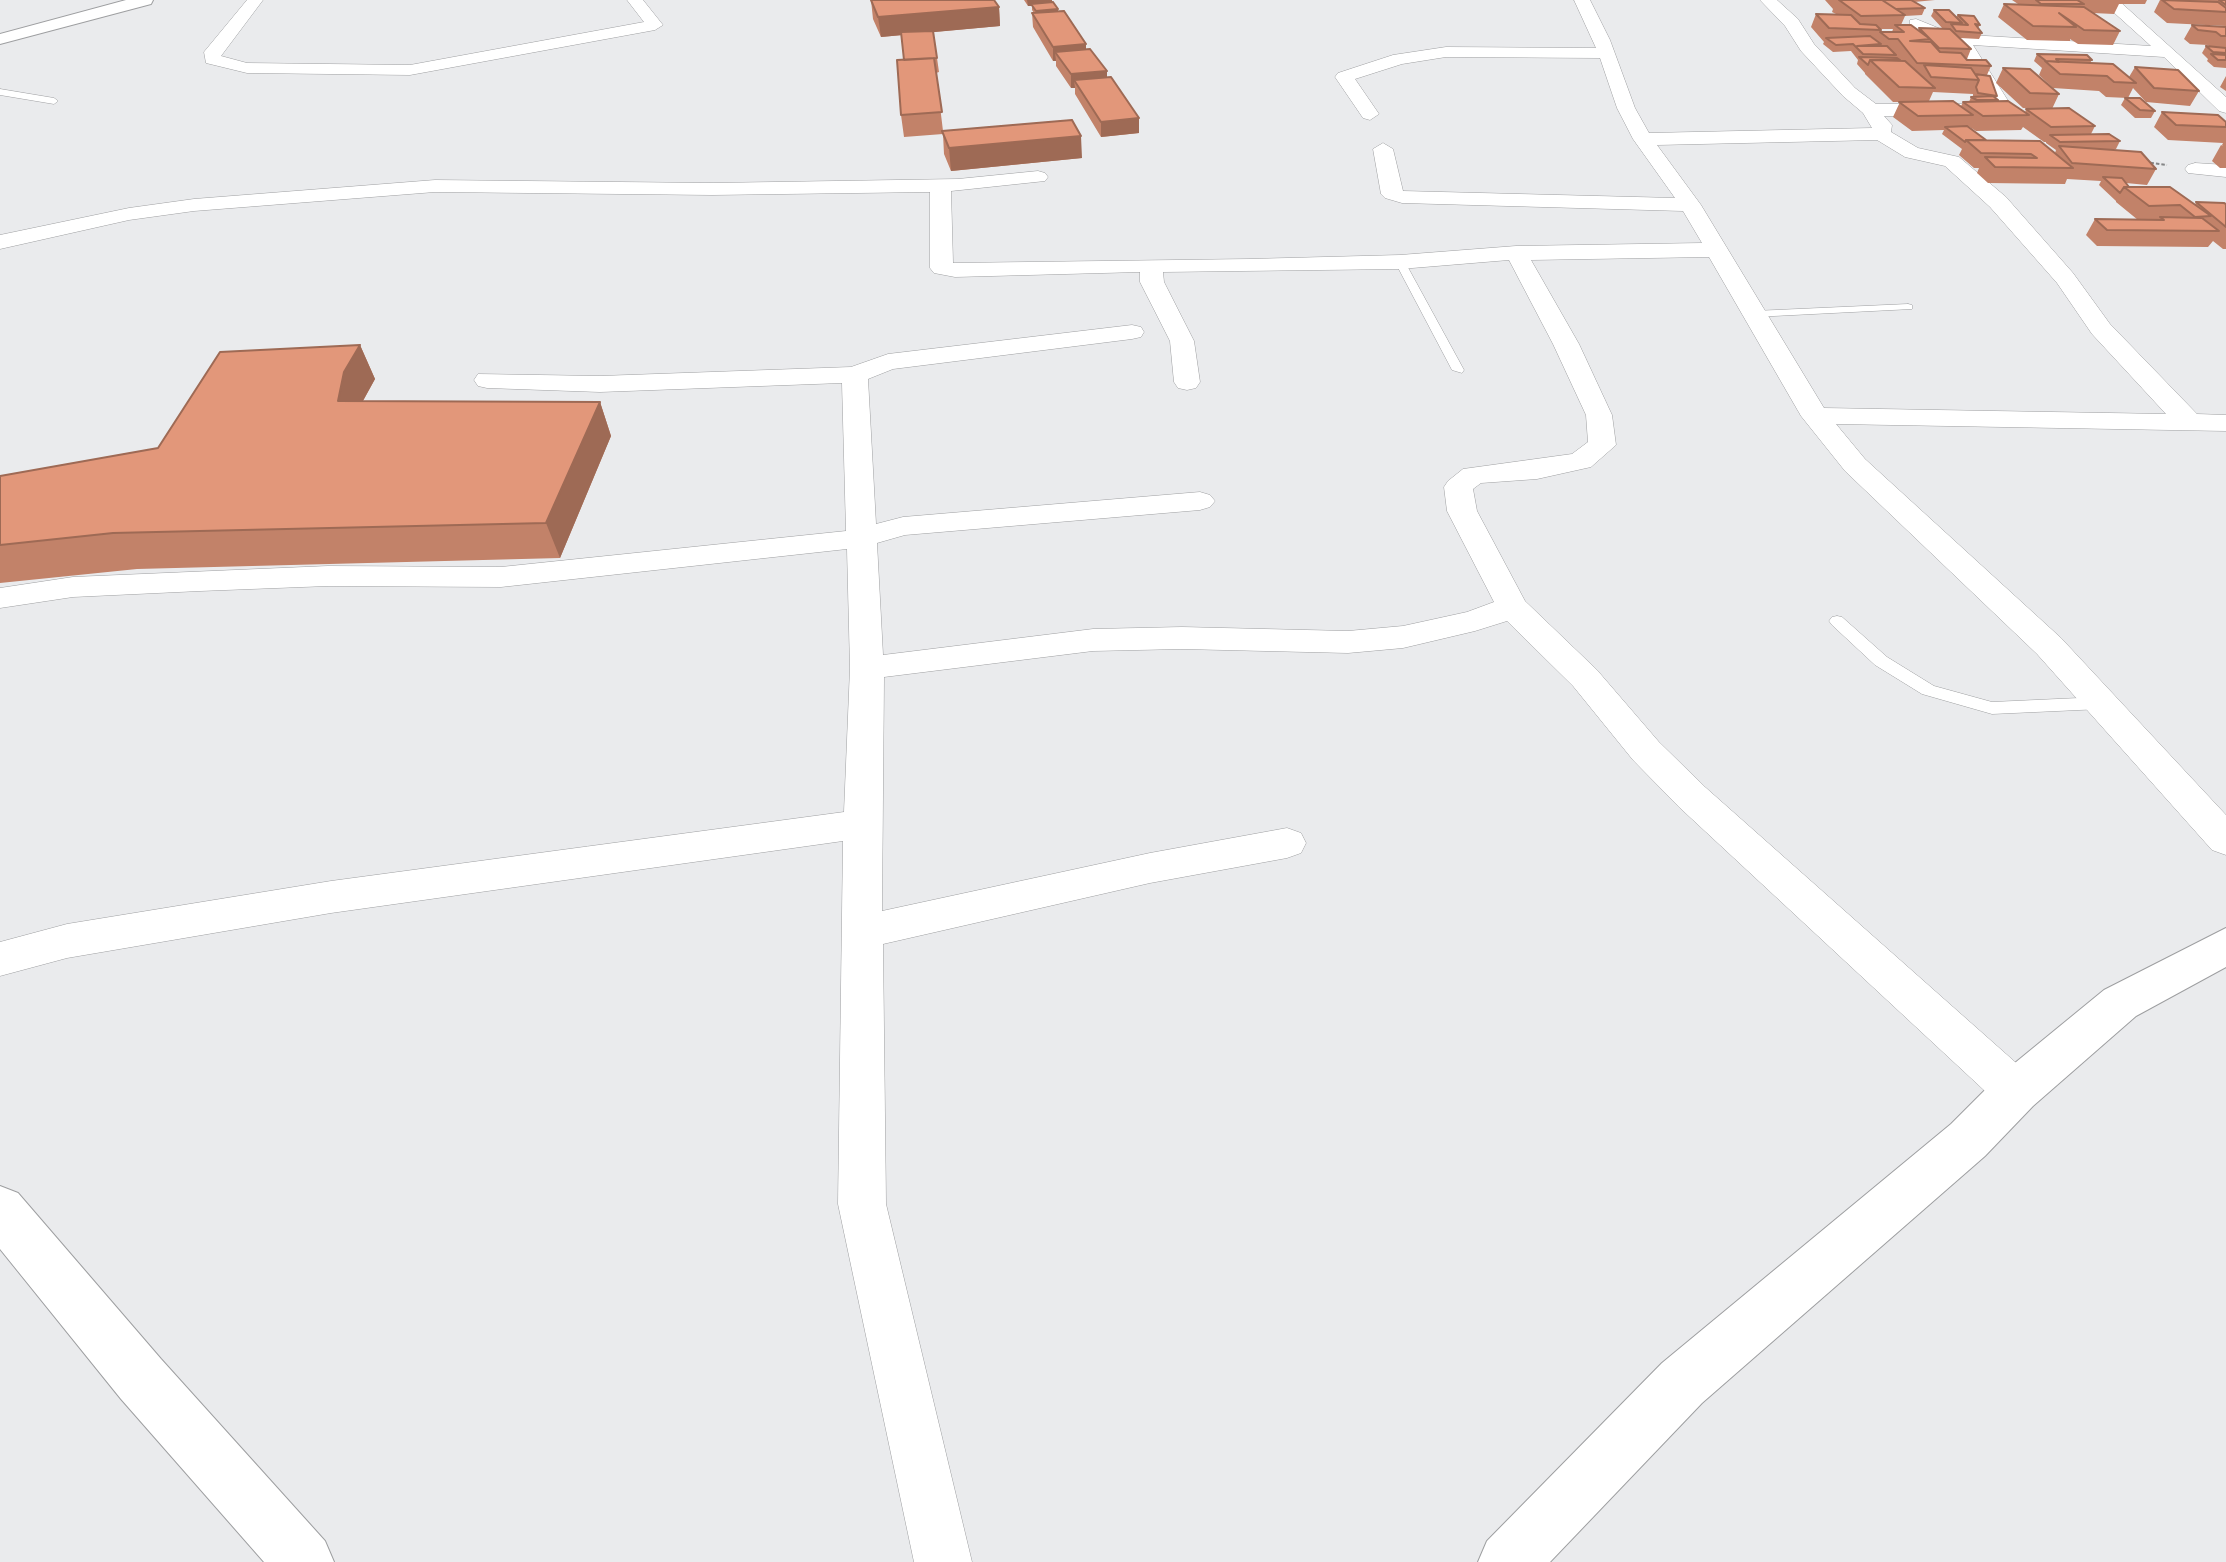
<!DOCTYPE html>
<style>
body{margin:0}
canvas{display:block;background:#eaebed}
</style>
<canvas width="2226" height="1562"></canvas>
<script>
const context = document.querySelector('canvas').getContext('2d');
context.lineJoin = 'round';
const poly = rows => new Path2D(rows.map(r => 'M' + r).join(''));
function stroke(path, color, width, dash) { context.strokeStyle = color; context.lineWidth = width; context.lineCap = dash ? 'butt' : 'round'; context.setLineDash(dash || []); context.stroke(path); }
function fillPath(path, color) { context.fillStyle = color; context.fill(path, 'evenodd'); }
const lane = poly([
 [0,89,54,98,58,101,54,104,0,95,0,89],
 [1400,259,1405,262,1464,370,1462,373,1452,370,1395,262,1400,259],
 [1908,304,1912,305,1912,309,1754,317,1748,314,1754,311,1908,304],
 [1837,616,1842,617,1887,657,1934,686,1992,702,2101,697,2109,703,2101,709,1992,714,1922,694,1875,665,1832,625,1829,621,1832,617,1837,616]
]);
const street = poly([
 [247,0,263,0,221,56,247,63,410,65,644,22,627,0,643,0,663,25,655,30,410,75,247,73,206,63,204,52,247,0],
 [1574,0,1590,0,1610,40,1635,108,1649,133,1872,128,1863,113,1843,96,1801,51,1785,26,1760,0,1777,0,1798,19,1814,44,1855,88,1876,104,1992,104,1958,48,1910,28,1910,20,1916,19,1953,34,2151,46,2100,0,2118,0,2226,97,2226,113,2219,111,2164,57,1973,45,2012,107,2010,111,1981,118,1884,116,1892,125,1891,132,1918,148,1959,157,2006,197,2073,273,2110,324,2197,414,2226,415,2226,431,1836,424,1865,459,2061,638,2226,815,2226,855,2212,850,2037,654,1845,471,1801,416,1709,257,1531,260,1579,344,1612,415,1616,445,1591,467,1537,479,1481,483,1473,489,1477,511,1525,601,1597,670,1659,742,1705,787,2032,1077,2039,1091,2032,1105,2016,1111,2000,1105,1679,807,1633,760,1573,686,1507,621,1475,631,1403,648,1348,653,1182,649,1093,651,884,677,882,911,1150,853,1287,828,1301,833,1306,843,1301,853,1287,858,1150,883,883,944,886,1204,972,1562,914,1562,838,1204,843,841,331,913,67,958,0,976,0,942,67,924,331,881,844,812,850,668,847,549,501,587,328,586,200,591,73,597,0,608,0,588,73,577,328,566,501,567,846,531,842,383,600,392,487,388,478,386,474,380,478,374,600,376,851,367,888,354,1132,325,1141,327,1144,332,1141,337,1132,339,893,369,868,379,876,524,903,517,1200,492,1210,495,1215,501,1210,507,1200,510,905,535,877,543,883,655,1093,629,1182,627,1348,631,1403,626,1467,612,1494,602,1447,511,1444,487,1448,481,1463,469,1572,454,1588,442,1586,415,1553,344,1509,260,1400,269,1163,272,1164,282,1194,341,1200,382,1196,388,1187,390,1178,388,1174,382,1170,341,1140,282,1140,272,955,277,934,273,930,268,930,192,712,195,435,192,194,211,129,220,0,249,0,235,129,208,194,199,435,180,712,183,958,179,1038,171,1045,173,1048,177,1045,181,951,191,953,263,1249,259,1400,255,1516,246,1702,243,1683,211,1402,203,1385,198,1381,194,1373,149,1383,143,1393,149,1403,191,1675,198,1633,139,1617,108,1600,58,1446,57,1402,64,1355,79,1379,114,1370,120,1363,118,1335,77,1338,73,1393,55,1446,47,1596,48,1574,0],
 [1877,140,1905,157,1945,166,1990,207,2057,283,2092,334,2166,414,1824,408,1701,205,1657,145,1877,140],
 [2195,163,2226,165,2226,177,2188,173,2185,169,2188,165,2195,163]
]);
const secondary = poly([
 [126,0,153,0,151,4,0,44,0,34,126,0],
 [2226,928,2226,967,2136,1016,2033,1106,1985,1156,1702,1403,1550,1562,1478,1562,1487,1541,1662,1363,1951,1124,1999,1076,2104,990,2226,928]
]);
const highway = poly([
 [0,1186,18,1193,161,1359,325,1541,334,1562,264,1562,121,1399,0,1249,0,1186]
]);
stroke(lane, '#9e9fa1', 1);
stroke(street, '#9e9fa1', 1);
stroke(secondary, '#9e9fa1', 2);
stroke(highway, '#9e9fa1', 2);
stroke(poly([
 [2145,162,2167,165]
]), '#858687', 2, [3.5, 2]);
fillPath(lane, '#fff');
fillPath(street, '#fff');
fillPath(secondary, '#fff');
fillPath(highway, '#fff');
fillPath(poly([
 [871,0,999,7,1000,26,933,32,937,58,939,72,936,73,943,131,1082,158,951,171,944,154,943,134,904,137,901,115,904,60,902,35,881,37,873,19],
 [1024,0,1052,0,1052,2,1058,9,1058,11,1086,44,1086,49,1107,77,1139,133,1101,137,1075,94,1075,88,1071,88,1056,66,1056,61,1053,61,1033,27,1032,13,1034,13,1032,10,1032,6,1028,6],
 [1825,0,1935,0,1914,2,1925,8,1922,15,1905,16,1901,25,1918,31,1919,28,1943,29,1931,16,1934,10,1956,17,1958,15,1980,25,1978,28,1982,33,1979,39,1960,38,1971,49,1967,59,1991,66,1987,75,1997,96,1996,98,1998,100,1997,102,2025,113,2026,109,2046,109,2023,108,1996,83,2003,68,2059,94,2052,109,2095,126,2091,134,2120,141,2116,149,2108,149,2156,169,2147,185,2126,183,2129,187,2195,205,2196,202,2226,204,2226,249,2223,249,2213,241,2208,247,2097,246,2086,235,2095,219,2138,220,2116,202,2116,201,2099,185,2101,181,2067,179,2065,184,1988,183,1977,173,1979,168,1974,168,1959,155,1962,149,1942,134,1944,130,1912,131,1893,117,1900,102,1893,102,1865,74,1865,73,1857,64,1858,60,1851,51,1833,52,1823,44,1824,42,1811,27,1816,14,1836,14,1832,12,1833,9],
 [1880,29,1893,29,1892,32,1880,32],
 [1933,92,1973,94,1973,97,1971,97,1969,102,1963,102,1961,106,1929,101],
 [1968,126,1976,131,2021,130,2023,127,2044,142,2046,142,2046,143,2056,150,2055,153,1986,140],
 [2012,0,2147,0,2145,4,2119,4,2114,14,2093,13,2120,31,2113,45,2078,44,2070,39,2070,41,2027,40,1998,17,2004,4,2018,4],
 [2160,0,2226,0,2226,26,2167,23,2154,12],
 [2192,25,2226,27,2226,68,2214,67,2207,61,2208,59,2202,53,2206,46,2210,47,2208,45,2190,44,2184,39],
 [2037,54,2092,60,2090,63,2129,77,2135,67,2199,91,2190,106,2146,102,2133,88,2128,98,2106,97,2099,91,2053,88,2039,75,2042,68,2034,61],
 [2226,76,2226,91,2220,87],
 [2125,98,2155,111,2151,118,2135,118,2121,105],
 [2162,112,2226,122,2226,168,2220,168,2212,161,2221,145,2223,146,2222,145,2223,143,2168,140,2154,127],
 [360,345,375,379,363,401,600,402,611,436,560,558,137,569,0,583,0,476,158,448]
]), '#c28269');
fillPath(poly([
 [1027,0,1052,0,1052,4,1031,4,1032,6,1028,6],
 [999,7,1000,26,881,37,878,17],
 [1058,9,1058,16,1037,17,1036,11],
 [1086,44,1086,58,1055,52,1056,61,1053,61,1053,47],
 [1107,71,1107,85,1074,80,1075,88,1071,88,1071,74],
 [1139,118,1139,133,1101,137,1101,122],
 [1081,136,1082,158,951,171,949,148],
 [360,345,375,379,360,406,338,401,344,372],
 [600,402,611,436,560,558,546,523]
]), '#9e6a55');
const building = poly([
 [871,0,994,0,999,7,878,17,871,0],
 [1839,0,1882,0,1905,15,1861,16,1839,0],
 [1882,0,1911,0,1925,8,1896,9,1882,0],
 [2036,0,2077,0,2084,4,2041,4,2036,0],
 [2162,0,2218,2,2226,8,2226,12,2174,9,2162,0],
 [2219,0,2226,0,2226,5,2219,0],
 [1053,2,1058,9,1036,11,1031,4,1053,2],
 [2004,4,2084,7,2120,31,2084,30,2059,13,2076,27,2033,26,2004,4],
 [1934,10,1949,10,1962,23,1946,22,1934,10],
 [1064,11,1086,44,1053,47,1032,13,1064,11],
 [1816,14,1851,15,1860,24,1876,25,1881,30,1829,28,1816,14],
 [1958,15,1974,16,1980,25,1975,24,1982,33,1956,31,1951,24,1968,25,1958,15],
 [1895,25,1911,25,1930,39,1910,41,1931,42,1940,52,1961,53,1967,60,1986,60,1991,66,1917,63,1898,39,1889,39,1880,32,1904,32,1895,25],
 [2192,25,2226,27,2226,36,2221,36,2216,32,2198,30,2192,25],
 [1919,28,1950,29,1971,49,1939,48,1919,28],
 [933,31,937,58,904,60,901,32,933,31],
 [1870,36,1881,44,1857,46,1887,46,1896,55,1863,54,1853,44,1836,45,1826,38,1870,36],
 [2206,46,2226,48,2226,53,2213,52,2206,46],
 [1090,49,1107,71,1071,74,1055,52,1090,49],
 [2037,54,2087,55,2092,60,2056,59,2059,62,2046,61,2037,54],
 [2211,54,2226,55,2226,60,2218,60,2211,54],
 [1859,57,1897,58,1900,60,1870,60,1868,65,1859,57],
 [934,58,942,112,901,115,897,60,934,58],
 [1870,60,1905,61,1935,88,1899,87,1870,60],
 [2045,61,2113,64,2136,83,2114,82,2107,76,2060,74,2045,61],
 [1924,65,1971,68,1979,80,1931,77,1924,65],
 [2135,67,2178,70,2199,91,2154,88,2135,67],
 [2003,68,2030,69,2059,94,2030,93,2003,68],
 [1975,74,1990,76,1997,96,1978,93,1976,87,1979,80,1975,74],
 [1111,77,1139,118,1101,122,1074,80,1111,77],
 [1993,96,1998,100,1977,100,1971,97,1993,96],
 [2125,98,2140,98,2155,111,2140,110,2125,98],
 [1953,101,1973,115,1918,116,1899,102,1953,101],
 [2008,101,2029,115,1983,116,1963,102,2008,101],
 [2069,108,2095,126,2051,127,2026,109,2069,108],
 [2162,112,2218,115,2226,122,2226,127,2176,125,2162,112],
 [1072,120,1081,136,949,148,942,131,1072,120],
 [1967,126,1986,140,1966,140,1965,142,1945,127,1967,126],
 [2109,134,2120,141,2060,142,2050,135,2109,134],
 [1966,140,2040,141,2073,168,1995,167,1985,157,2037,158,2031,154,1981,153,1966,140],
 [2059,146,2141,152,2156,169,2072,163,2059,146],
 [2103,177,2122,178,2129,187,2124,187,2120,193,2103,177],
 [2124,187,2170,187,2211,216,2195,217,2180,205,2149,206,2124,187],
 [2196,202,2224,203,2226,204,2226,227,2196,202],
 [2160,217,2202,218,2219,231,2107,230,2095,219,2164,220,2160,217],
 [360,345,344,372,338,401,600,402,546,523,113,533,0,545,0,476,158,448,220,352,360,345]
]);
fillPath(building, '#e2977a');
stroke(building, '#9e6a55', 2);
</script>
